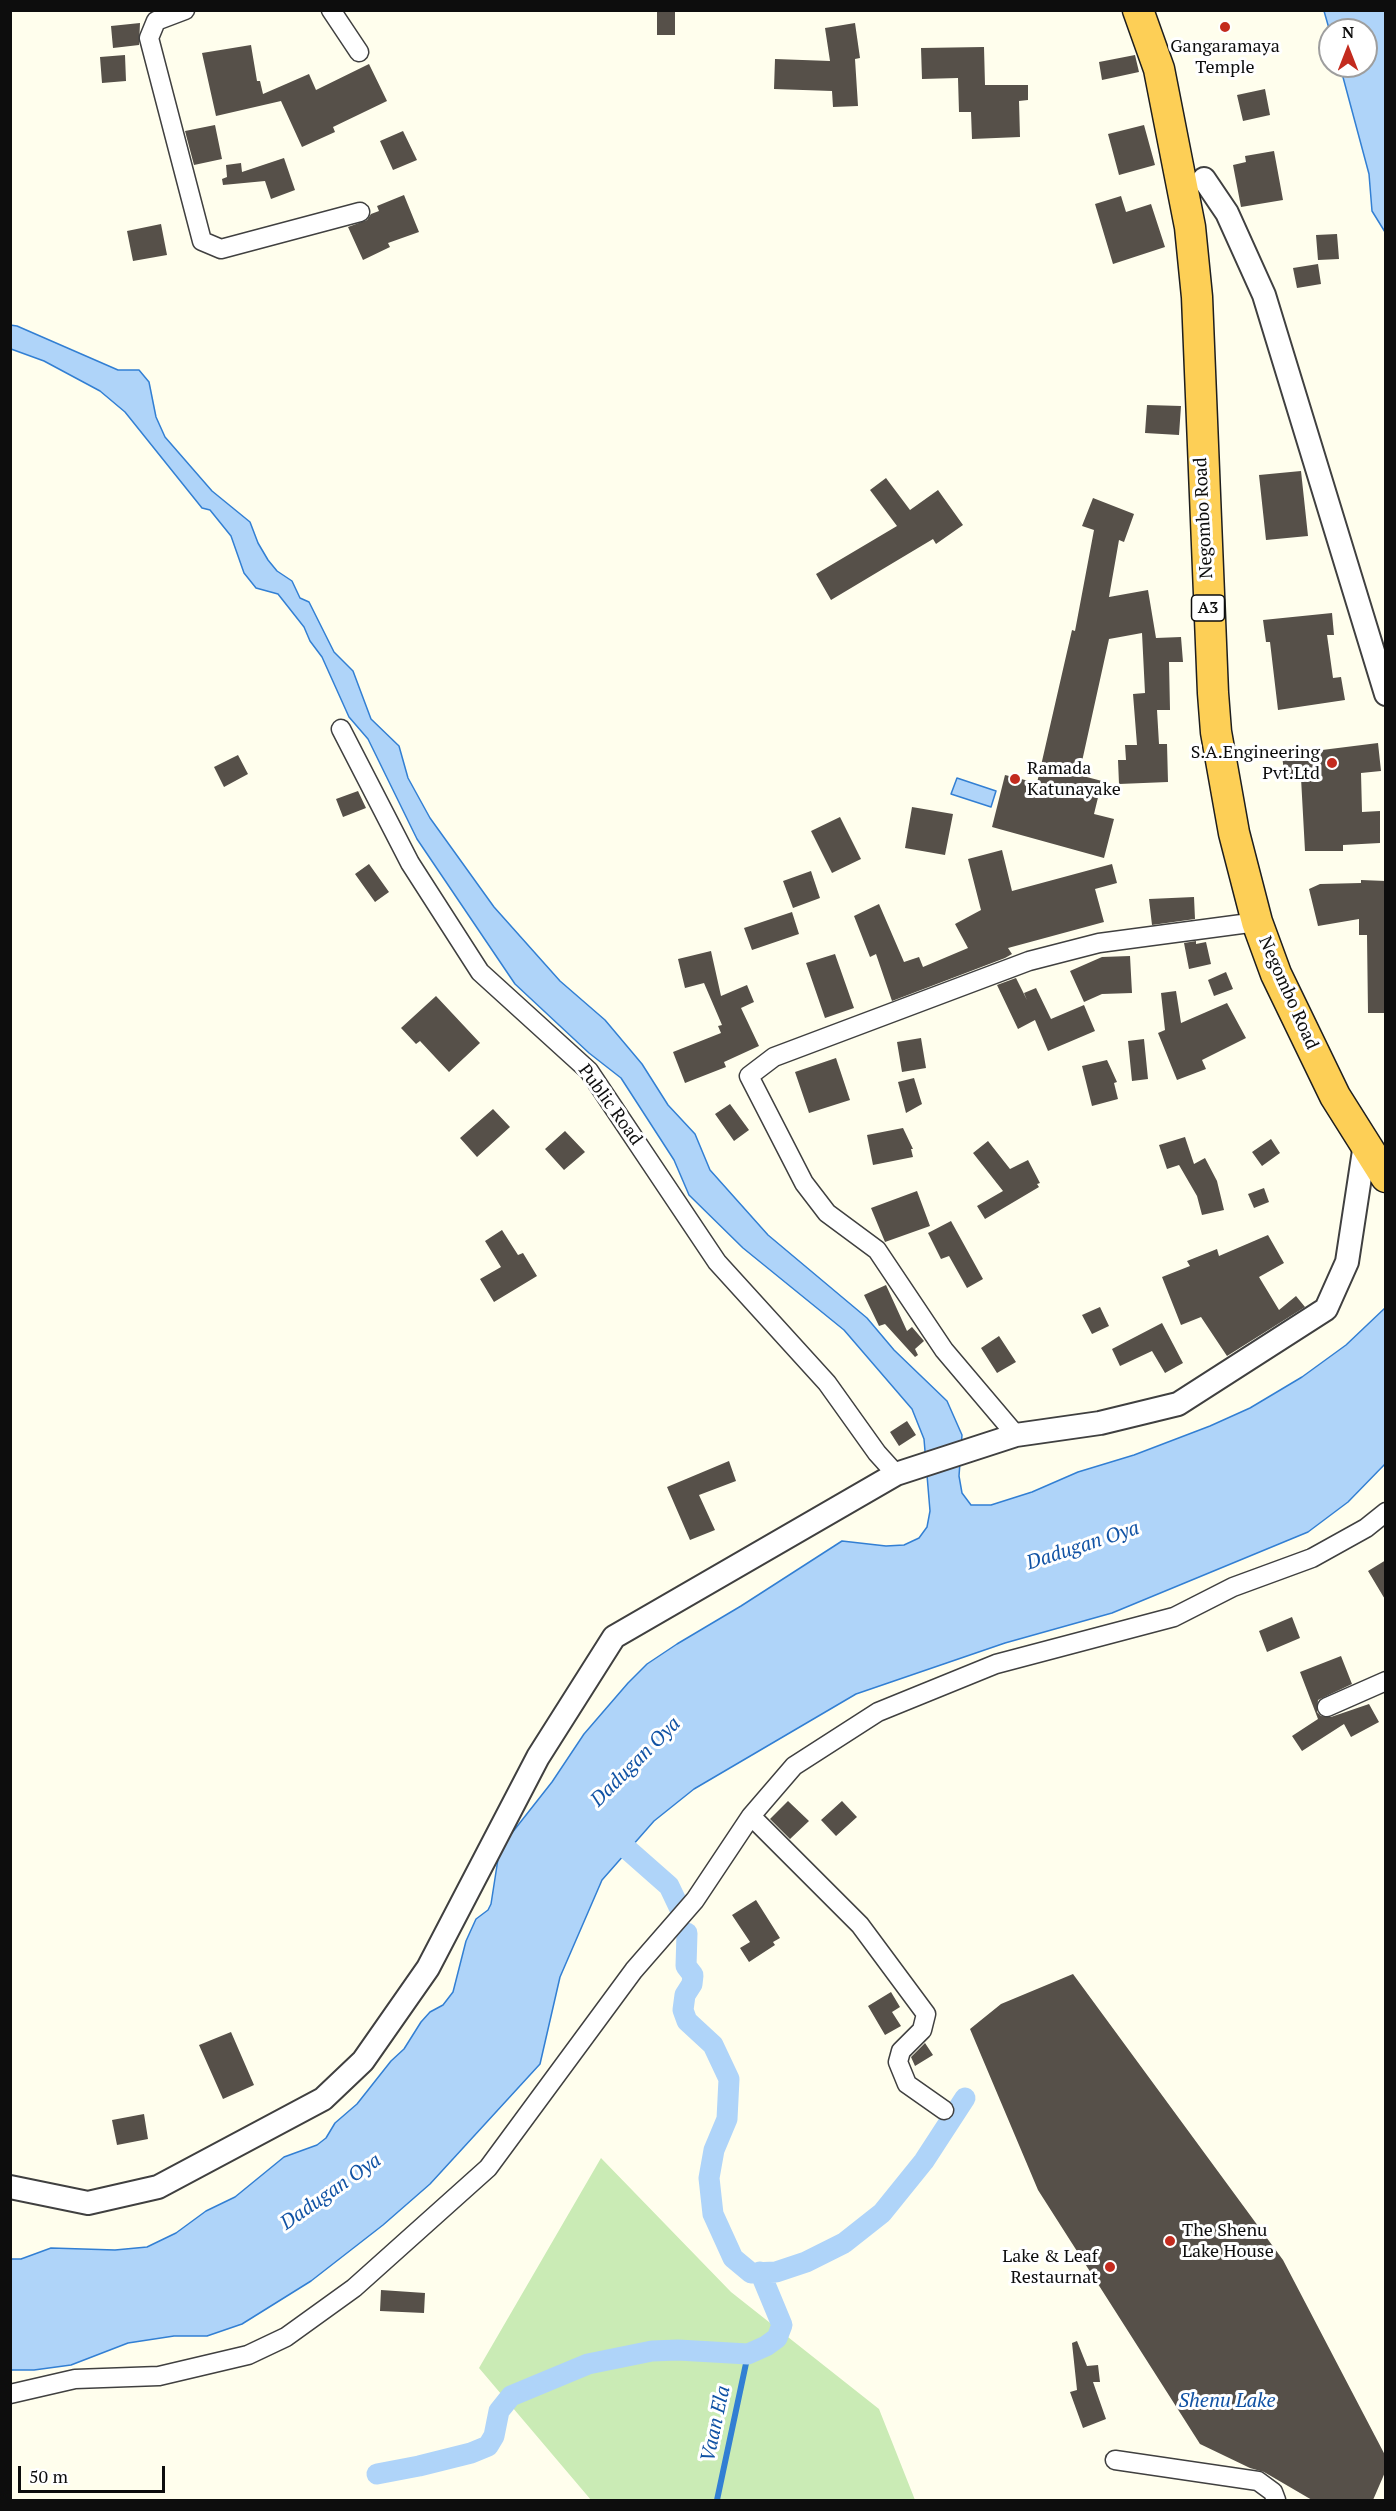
<!DOCTYPE html>
<style>
body{margin:0}
#map{position:relative;width:1396px;height:2511px;overflow:hidden;background:#fffeed;font-family:"PT Serif",serif}
canvas{display:block}
.frame{position:absolute;inset:0;border:12px solid #0d0d0d;pointer-events:none}
.north{position:absolute;left:1318px;top:18px;width:60px;height:60px;box-sizing:border-box;background:#fff;border:2px solid #9e9e9e;border-radius:50%;rotate:0deg;font-size:16px;font-weight:700;line-height:24px;text-align:center;color:#0d0d0d}
.north::after{content:'';display:block;margin:auto;width:21px;height:27px;background:#c32b1e;clip-path:polygon(50% 0,100% 100%,50% 72%,0 100%)}
.scale{position:absolute;left:18px;top:2466px;width:147px;height:27px;box-sizing:border-box;border:3px solid #0d0d0d;border-top:0;padding-left:8px;font-size:18px;line-height:21px;white-space:nowrap;color:#0d0d0d;-webkit-text-stroke:4px #fff;paint-order:stroke}
</style>
<div id="map">
<canvas width="1396" height="2511"></canvas>
<div class="frame"></div>
<div class="north">N</div>
<div class="scale">50 m</div>
</div>
<script>
const context = document.querySelector('canvas').getContext('2d');
context.lineJoin = 'round';
function fillPath(path, color) { context.fillStyle = color; context.fill(path, 'evenodd'); }
const poly = rows => new Path2D(rows.map(r => 'M' + r).join(''));
function stroke(path, color, width, dash) { context.strokeStyle = color; context.lineWidth = width; context.lineCap = dash ? 'butt' : 'round'; context.setLineDash(dash || []); context.stroke(path); }
function write(font, color, halo, rows, align = 'center') {
  context.font = font + ' "PT Serif",serif'; context.lineWidth = 6; context.setLineDash([]); context.textBaseline = 'middle'; context.strokeStyle = halo; context.fillStyle = color; for (const [text, x, y, turn = 0] of rows) {
    context.save(); context.translate(x, y); context.rotate((+turn || 0) * Math.PI / 180); context.textAlign = isNaN(turn) ? turn : align; if (halo) context.strokeText(text, 0, 0); context.fillText(text, 0, 0); context.restore();
  }
}
fillPath(poly([
 [601,2158,731,2292,879,2409,915,2500,591,2500,479,2368]
]), '#caebb5');
const water = poly([
 [1324,11,1385,11,1385,232,1372,211,1369,174,1340,66,1366,66,1366,30,1330,32,1324,11],
 [10,325,17,326,118,370,139,370,149,382,156,417,165,437,212,491,250,522,258,543,268,560,277,571,292,581,300,598,309,602,334,652,353,671,371,719,399,746,408,778,430,818,494,907,560,981,605,1020,642,1064,668,1105,695,1134,710,1170,768,1235,867,1318,894,1350,947,1401,962,1435,959,1476,962,1493,971,1505,991,1505,1032,1492,1078,1472,1134,1455,1210,1426,1250,1408,1302,1377,1346,1345,1386,1307,1385,1464,1348,1502,1308,1532,1112,1613,1005,1643,856,1694,694,1789,654,1821,602,1880,560,1977,540,2064,430,2184,383,2225,311,2281,242,2324,207,2336,174,2336,128,2343,71,2365,34,2370,11,2370,11,2259,21,2259,51,2248,115,2250,147,2247,176,2233,206,2211,235,2197,284,2157,317,2145,326,2138,335,2123,357,2104,391,2061,404,2049,421,2022,430,2012,443,2005,453,1992,466,1941,476,1919,488,1910,491,1904,498,1859,504,1843,552,1782,584,1734,628,1683,647,1664,677,1644,741,1606,842,1541,886,1546,904,1545,919,1538,927,1527,930,1511,924,1439,912,1409,844,1330,743,1248,689,1195,674,1160,621,1078,589,1053,515,984,417,839,368,739,349,717,322,657,310,641,304,627,278,594,256,588,244,573,231,536,210,510,202,508,125,412,100,391,44,361,11,349,10,325],
 [957,778,996,791,991,807,951,794,957,778]
]);
fillPath(water, '#afd4f9');
stroke(water, '#327fd3', 1.5);
stroke(poly([
 [717,2500,748,2354]
]), '#327fd3', 6);
stroke(poly([
 [608,1829,627,1849,669,1886,679,1907],
 [687,1933,686,1966,693,1975,692,1984,685,1995,683,2010,687,2021,713,2045,729,2079,727,2119,714,2150,709,2178,713,2214,733,2258,751,2273,776,2272,806,2262,844,2243,882,2213,924,2161,965,2098],
 [377,2474,419,2466,471,2453,488,2446,494,2436,499,2411,511,2396,588,2364,652,2351,678,2350,748,2354,766,2346,777,2338,782,2325,760,2272]
]), '#afd4f9', 21);
fillPath(poly([
 [657,10,675,10,675,35,657,35],
 [140,23,139,45,113,48,111,26],
 [855,23,860,58,855,59,858,106,833,107,832,91,774,89,775,59,830,61,825,28],
 [251,45,257,81,260,81,263,94,309,74,316,90,369,64,387,101,333,127,335,132,302,147,281,101,216,116,202,53],
 [984,47,985,85,1028,85,1028,100,1019,101,1020,137,972,139,971,112,959,112,958,78,922,79,921,48],
 [125,55,126,81,102,83,100,57],
 [1135,55,1139,72,1102,80,1099,62],
 [1265,89,1270,115,1243,121,1237,95],
 [215,125,222,159,194,165,185,131],
 [1144,125,1155,165,1119,175,1108,134],
 [403,131,417,160,393,170,380,141],
 [1274,151,1283,200,1241,207,1233,165,1246,162,1245,156],
 [284,158,295,190,271,199,265,181,223,185,222,179,227,177,226,165,241,163,242,172],
 [404,195,419,232,388,243,390,247,363,260,348,227,367,220,371,214,379,211,377,206],
 [1121,196,1126,212,1151,204,1165,247,1113,264,1095,204],
 [161,224,167,255,133,261,127,231],
 [1337,234,1339,259,1318,260,1316,235],
 [1318,264,1321,284,1297,288,1293,268],
 [1147,405,1181,406,1179,435,1145,433],
 [1301,471,1308,536,1266,540,1259,475],
 [886,478,910,510,938,490,963,525,936,544,933,539,831,600,816,574,897,526,870,490],
 [1093,498,1134,514,1124,542,1119,540,1109,597,1148,590,1156,638,1181,637,1183,662,1169,662,1170,710,1157,710,1159,744,1167,744,1168,782,1119,784,1118,760,1126,760,1125,745,1137,745,1133,694,1145,693,1142,633,1109,639,1079,775,1102,781,1094,814,1114,819,1104,858,992,827,1005,775,1037,783,1072,630,1075,631,1094,530,1082,526],
 [1332,613,1334,635,1327,635,1333,678,1341,677,1345,700,1278,710,1270,642,1266,642,1263,620],
 [1378,743,1381,771,1361,773,1362,812,1380,811,1380,843,1343,845,1343,851,1305,851,1301,778,1285,780,1282,755],
 [238,755,248,774,224,787,214,767],
 [358,791,366,808,343,817,336,799],
 [912,807,953,814,945,855,905,848],
 [840,817,861,859,832,873,811,831],
 [1002,850,1012,891,1112,864,1117,883,1095,889,1104,922,1008,948,1012,954,1005,958,892,1001,876,954,870,957,854,916,879,904,904,962,919,957,923,967,968,948,955,924,981,910,968,859],
 [369,864,389,892,375,902,355,874],
 [811,871,820,898,793,908,783,881],
 [1361,880,1386,881,1386,1013,1368,1013,1367,935,1359,935,1359,919,1318,926,1309,889,1320,884,1361,883],
 [1194,897,1195,919,1152,925,1149,899],
 [792,912,799,934,752,950,744,928],
 [1196,941,1196,944,1206,942,1211,964,1189,969,1184,943],
 [711,951,721,996,747,985,754,1002,741,1008,759,1046,724,1062,726,1067,685,1083,673,1052,721,1033,718,1026,722,1025,704,983,685,988,678,959],
 [835,954,854,1008,825,1018,806,963],
 [1130,956,1132,993,1102,994,1084,1002,1070,971,1102,957],
 [1226,972,1233,989,1214,996,1208,980],
 [1016,978,1027,1000,1024,993,1036,988,1051,1019,1084,1005,1095,1031,1048,1051,1035,1020,1018,1029,997,985],
 [1176,991,1181,1023,1227,1003,1246,1038,1202,1060,1206,1069,1177,1080,1158,1033,1165,1030,1161,993],
 [436,996,480,1043,449,1072,420,1041,416,1044,401,1028],
 [921,1038,926,1068,902,1072,897,1042],
 [1144,1039,1148,1079,1132,1081,1128,1041],
 [836,1058,850,1100,809,1113,795,1072],
 [1107,1060,1117,1082,1114,1083,1118,1099,1092,1106,1082,1066],
 [914,1078,922,1104,906,1113,898,1082],
 [730,1104,749,1130,734,1141,715,1114],
 [493,1109,510,1127,477,1157,460,1138],
 [903,1128,913,1149,911,1149,913,1157,873,1165,867,1135],
 [565,1131,585,1152,564,1170,545,1149],
 [1185,1137,1194,1164,1205,1158,1217,1181,1224,1210,1202,1215,1197,1196,1179,1165,1167,1169,1159,1145],
 [1271,1139,1280,1153,1262,1166,1252,1152],
 [988,1141,1010,1169,1028,1160,1040,1183,1037,1184,1039,1187,985,1219,977,1206,1003,1191,973,1153],
 [1264,1188,1269,1202,1254,1208,1248,1194],
 [917,1191,930,1226,885,1242,871,1208],
 [951,1221,983,1279,967,1288,949,1256,941,1259,928,1233],
 [502,1230,518,1255,523,1253,537,1276,494,1302,480,1279,501,1267,485,1241],
 [1268,1235,1284,1263,1259,1277,1279,1310,1296,1296,1305,1307,1227,1356,1201,1317,1181,1325,1162,1277,1190,1266,1187,1261,1217,1249,1219,1256],
 [886,1285,907,1331,912,1327,924,1341,915,1349,918,1355,915,1357,885,1324,879,1326,864,1295],
 [1100,1307,1109,1326,1092,1334,1082,1315],
 [1162,1323,1183,1363,1165,1373,1152,1351,1120,1366,1112,1349],
 [999,1336,1016,1362,997,1373,981,1348],
 [907,1421,916,1435,899,1446,890,1432],
 [729,1461,736,1481,699,1495,715,1530,690,1540,667,1487],
 [1386,1560,1386,1601,1368,1571],
 [1292,1617,1300,1638,1267,1652,1259,1631],
 [1341,1656,1352,1684,1318,1700,1317,1712,1321,1716,1331,1717,1369,1704,1379,1722,1351,1737,1344,1724,1302,1751,1292,1736,1318,1719,1300,1672],
 [788,1801,809,1821,790,1839,770,1819],
 [842,1801,857,1817,836,1836,821,1820],
 [756,1900,780,1938,773,1942,775,1945,749,1962,740,1948,750,1942,732,1915],
 [1073,1974,1283,2260,1386,2457,1386,2470,1373,2500,1312,2500,1264,2472,1250,2468,1200,2444,1038,2190,970,2029,1001,2004],
 [891,1992,900,2007,892,2012,901,2026,885,2035,868,2006],
 [231,2032,254,2085,223,2099,199,2045],
 [925,2043,933,2055,915,2066,911,2057],
 [144,2114,148,2139,117,2145,112,2120],
 [381,2290,425,2293,424,2313,380,2311],
 [1077,2341,1087,2366,1098,2365,1100,2382,1093,2382,1106,2419,1083,2428,1070,2392,1077,2390,1072,2343]
]), '#565049');
const minor = poly([
 [185,10,156,21,149,38,202,241,221,249,360,212],
 [331,10,359,52],
 [341,729,410,863,480,972,589,1071,717,1262,827,1383,877,1453,896,1474],
 [1016,1435,944,1350,877,1250,827,1213,804,1183,749,1076,774,1057,1029,961,1099,943,1257,922],
 [1327,1707,1386,1681],
 [751,1816,860,1925,926,2014,922,2030,901,2051,898,2062,907,2084,944,2110],
 [10,2394,75,2379,159,2376,248,2355,286,2337,354,2288,488,2168,634,1970,695,1900,751,1816,794,1766,878,1712,996,1664,1174,1617,1233,1587,1312,1558,1366,1528,1386,1512],
 [1115,2460,1258,2481,1273,2492,1276,2500]
]);
const tertiary = poly([
 [1204,179,1227,213,1264,295,1386,694],
 [10,2187,88,2203,158,2187,323,2099,363,2061,428,1968,538,1757,614,1637,896,1474,1016,1435,1100,1423,1178,1404,1326,1309,1347,1262,1365,1144]
]);
const trunk = poly([
 [1138,10,1159,69,1190,227,1197,297,1213,693,1216,732,1234,833,1257,922,1276,974,1335,1096,1386,1177]
]);
stroke(minor, '#404040', 21);
stroke(tertiary, '#404040', 26);
stroke(trunk, '#1e1e1e', 33);
stroke(minor, '#fff', 18);
stroke(tertiary, '#fff', 22);
stroke(trunk, '#fdcf56', 30);
for (const [x, y, r, color] of [
 [1225,27,6,"#c32b1e"],
 [1332,763,6,"#c32b1e"],
 [1015,779,6,"#c32b1e"],
 [1170,2241,6,"#c32b1e"],
 [1110,2267,6,"#c32b1e"]
]) { const dot = new Path2D(); dot.arc(x, y, r, 0, 2 * Math.PI); context.fillStyle = color; context.fill(dot); stroke(dot, '#fff', 2); }
for (const [x, y, w] of [
 [1208,608,33]
]) { const box = new Path2D(); box.roundRect(x - w / 2, y - 13, w, 26, 4.5); context.fillStyle = '#fff'; context.fill(box); stroke(box, '#0d0d0d', 1.5); }
write('bold 16px', '#0d0d0d', null, [
 ["A3",1208,608]
]);
write('18px', '#0d0d0d', '#fff', [
 ["Gangaramaya",1225,47,"center"],
 ["Temple",1225,68,"center"],
 ["S.A.Engineering",1320,753],
 ["Pvt.Ltd",1320,774],
 ["Ramada",1027,769,"left"],
 ["Katunayake",1027,790,"left"],
 ["The Shenu",1182,2231,"left"],
 ["Lake House",1182,2252,"left"],
 ["Lake & Leaf",1098,2257],
 ["Restaurnat",1098,2278]
], 'right');
write('18px', '#0d0d0d', '#fff', [
 ["Negombo Road",1204,518,-93],
 ["Negombo Road",1288,993,66],
 ["Public Road",610,1105,54]
]);
write('italic 20px', '#1052a4', '#fff', [
 ["Dadugan Oya",1083,1546,-18],
 ["Dadugan Oya",636,1762,-45],
 ["Dadugan Oya",331,2192,-35],
 ["Shenu Lake",1227,2401],
 ["Vaan Ela",716,2424,-78]
]);
</script>
